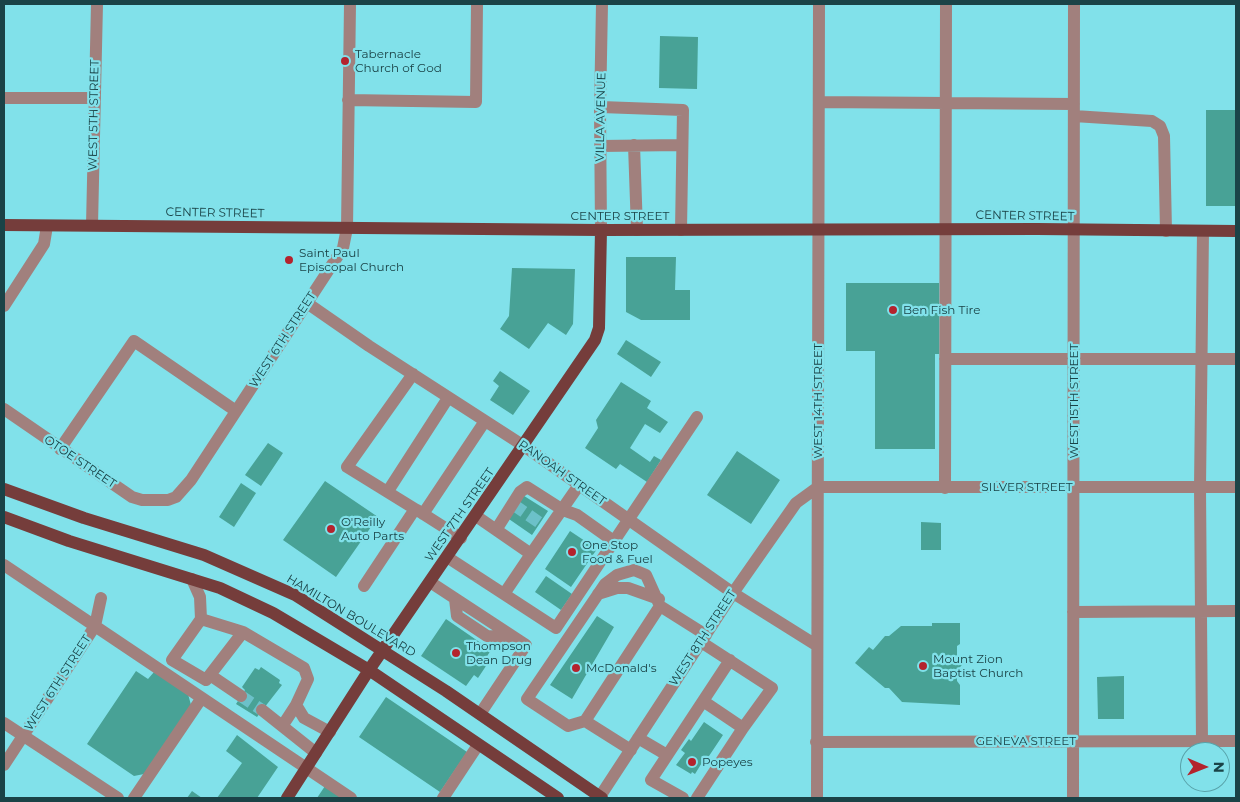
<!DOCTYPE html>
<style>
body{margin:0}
#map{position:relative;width:1240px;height:802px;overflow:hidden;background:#81e1ea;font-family:Montserrat,sans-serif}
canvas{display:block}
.frame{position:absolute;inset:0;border:5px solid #1a4347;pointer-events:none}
.north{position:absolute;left:1180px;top:742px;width:50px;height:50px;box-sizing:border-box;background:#81e1ea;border:1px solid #58a2a9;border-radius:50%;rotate:91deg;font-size:14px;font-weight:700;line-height:20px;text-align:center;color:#1a4347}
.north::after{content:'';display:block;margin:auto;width:18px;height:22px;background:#b4232d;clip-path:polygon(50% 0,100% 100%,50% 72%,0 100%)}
</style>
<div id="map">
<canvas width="1240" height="802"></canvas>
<div class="frame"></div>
<div class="north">N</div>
</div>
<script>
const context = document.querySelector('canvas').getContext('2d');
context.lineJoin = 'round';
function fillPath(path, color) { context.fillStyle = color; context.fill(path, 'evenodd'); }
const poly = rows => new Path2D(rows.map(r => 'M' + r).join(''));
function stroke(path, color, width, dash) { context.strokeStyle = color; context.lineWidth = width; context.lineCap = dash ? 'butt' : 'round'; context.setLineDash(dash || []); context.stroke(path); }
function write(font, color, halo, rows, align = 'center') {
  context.font = font + ' Montserrat,sans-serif'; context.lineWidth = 4.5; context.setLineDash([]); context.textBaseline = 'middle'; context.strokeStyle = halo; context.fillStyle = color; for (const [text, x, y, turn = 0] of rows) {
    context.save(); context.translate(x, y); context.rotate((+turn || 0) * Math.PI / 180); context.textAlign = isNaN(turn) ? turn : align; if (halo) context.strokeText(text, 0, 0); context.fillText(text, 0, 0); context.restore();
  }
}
fillPath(poly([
 [660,36,698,37,697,89,659,88],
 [1206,110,1236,110,1236,206,1206,206],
 [626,257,676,257,675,290,690,290,690,320,641,320,626,312],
 [512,268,575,269,573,324,566,335,548,323,529,349,500,329,509,316],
 [846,283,939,283,939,354,935,354,935,449,875,449,875,351,846,351],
 [626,340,661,362,651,377,617,354],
 [500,371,530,391,513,415,490,400,499,386,493,381],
 [621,382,651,401,647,408,668,422,660,433,645,424,630,448,650,462,654,456,661,460,647,482,620,464,616,469,585,448,598,428,596,420],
 [268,443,283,453,261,486,245,475],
 [737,451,780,480,751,524,707,495],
 [325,481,378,517,336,577,283,540],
 [241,483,256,493,234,527,219,517],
 [521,494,548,511,532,535,506,517],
 [921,522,941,523,941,550,921,550],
 [570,531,597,549,571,587,545,569],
 [546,576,572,594,561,610,535,592],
 [597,616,614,627,572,699,550,685],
 [446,619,491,650,484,661,488,663,478,678,474,675,466,686,421,656],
 [932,623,960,623,960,644,957,646,957,658,962,665,957,670,957,681,960,685,960,705,902,702,889,688,885,688,855,663,869,647,873,650,885,636,889,636,901,626,932,626],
 [261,667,280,680,279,683,282,685,257,717,236,704,245,690,242,687,255,668,259,670],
 [136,671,148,679,154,672,188,694,191,705,144,774,134,776,87,744],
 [1124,676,1124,719,1098,719,1097,677],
 [386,697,467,752,440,792,359,737],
 [704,722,723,735,705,762,703,761,695,774,692,772,691,774,676,765,685,753,681,750,689,739,691,741],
 [237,735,278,767,257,798,217,798,242,763,226,751],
 [325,786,343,798,317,798],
 [192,791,202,798,187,798]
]), '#48a296');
stroke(poly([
 [514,505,540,523],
 [241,696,262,710]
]), '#6cc1c9', 12, [12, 6]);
stroke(poly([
 [4,98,95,98],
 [348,100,476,102,477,4],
 [819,102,1074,104],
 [601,107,683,110,681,230],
 [1074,116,1152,121,1160,126,1164,136,1166,231],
 [634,145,637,230],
 [600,146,682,145],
 [92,225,97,4],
 [601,230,600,110,602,4],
 [307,303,369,346,524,446,733,593,816,645],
 [4,306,44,244,47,226],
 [945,359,1236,359],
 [4,409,132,497,142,500,168,500,176,497,191,480,343,248,347,228,350,4],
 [60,449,134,341,236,411],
 [945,488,946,4],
 [388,491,448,398],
 [417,510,461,538],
 [423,514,485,421],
 [476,516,531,554,579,485],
 [496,530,520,492,527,487,563,510,577,515,615,542],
 [447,557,556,628,697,417],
 [4,565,351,798],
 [192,579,200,597,201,619],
 [430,582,526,645,480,714],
 [364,586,415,509,347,467,413,374],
 [504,594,531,554],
 [598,594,617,588,628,588,659,599],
 [455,599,457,616,487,636,515,638],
 [1073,612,1236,611],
 [243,632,206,680,172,660,201,619,243,632,304,668,308,679,296,705,283,725],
 [701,642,772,688,743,728],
 [210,675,241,696],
 [703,701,730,660],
 [296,705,304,718,330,732],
 [262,710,316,753],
 [585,721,568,726,527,699,605,584,617,575,634,570,646,575,660,606,706,635],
 [4,723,118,798],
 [638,738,667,755],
 [816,742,1236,741],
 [1202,742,1200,487,1203,231],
 [631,750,585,721,660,606],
 [4,765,95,626,101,598],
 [134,798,201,699],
 [443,798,478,745],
 [599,798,733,593,796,503,818,487,1236,487],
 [683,798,651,780,703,701,743,728,697,798],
 [817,798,819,4],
 [1073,798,1074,4]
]), '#a1807d', 12);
stroke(poly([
 [4,225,601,230,1037,229,1236,231],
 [4,489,84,518,204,555,295,595,446,691,602,798],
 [4,517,69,541,220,588,273,613,369,670,558,798],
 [287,798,369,670,595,340,599,328,601,230]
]), '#753d3b', 12);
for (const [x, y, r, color] of [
 [345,61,5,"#b4232d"],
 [289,260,5,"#b4232d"],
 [893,310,5,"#b4232d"],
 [331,529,5,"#b4232d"],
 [572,552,5,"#b4232d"],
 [456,653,5,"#b4232d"],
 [923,666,5,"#b4232d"],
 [576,668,5,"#b4232d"],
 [692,762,5,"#b4232d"]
]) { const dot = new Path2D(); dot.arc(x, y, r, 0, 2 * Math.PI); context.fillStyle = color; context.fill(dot); stroke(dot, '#81e1ea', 2); }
write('12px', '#1a4347', '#81e1ea', [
 ["Tabernacle",355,54],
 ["Church of God",355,68],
 ["Saint Paul",299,253],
 ["Episcopal Church",299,267],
 ["Ben Fish Tire",903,310],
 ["O'Reilly",341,522],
 ["Auto Parts",341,536],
 ["One Stop",582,545],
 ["Food & Fuel",582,559],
 ["Thompson",466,646],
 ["Dean Drug",466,660],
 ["Mount Zion",933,659],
 ["Baptist Church",933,673],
 ["McDonald's",586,668],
 ["Popeyes",702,762]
], 'left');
write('12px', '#1a4347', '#81e1ea', [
 ["WEST 5TH STREET",94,115,-89],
 ["VILLA AVENUE",601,117,-89],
 ["CENTER STREET",215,213,1],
 ["CENTER STREET",620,216],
 ["CENTER STREET",1025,216,1],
 ["WEST 6TH STREET",283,340,-57],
 ["WEST 14TH STREET",818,401,-90],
 ["WEST 15TH STREET",1074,401,-90],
 ["OTOE STREET",80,462,34],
 ["PANOAH STREET",562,473,35],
 ["SILVER STREET",1027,487],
 ["WEST 7TH STREET",460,515,-55],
 ["HAMILTON BOULEVARD",351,616,31],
 ["WEST 8TH STREET",703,638,-57],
 ["WEST 6TH STREET",58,683,-57],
 ["GENEVA STREET",1026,741]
]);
</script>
